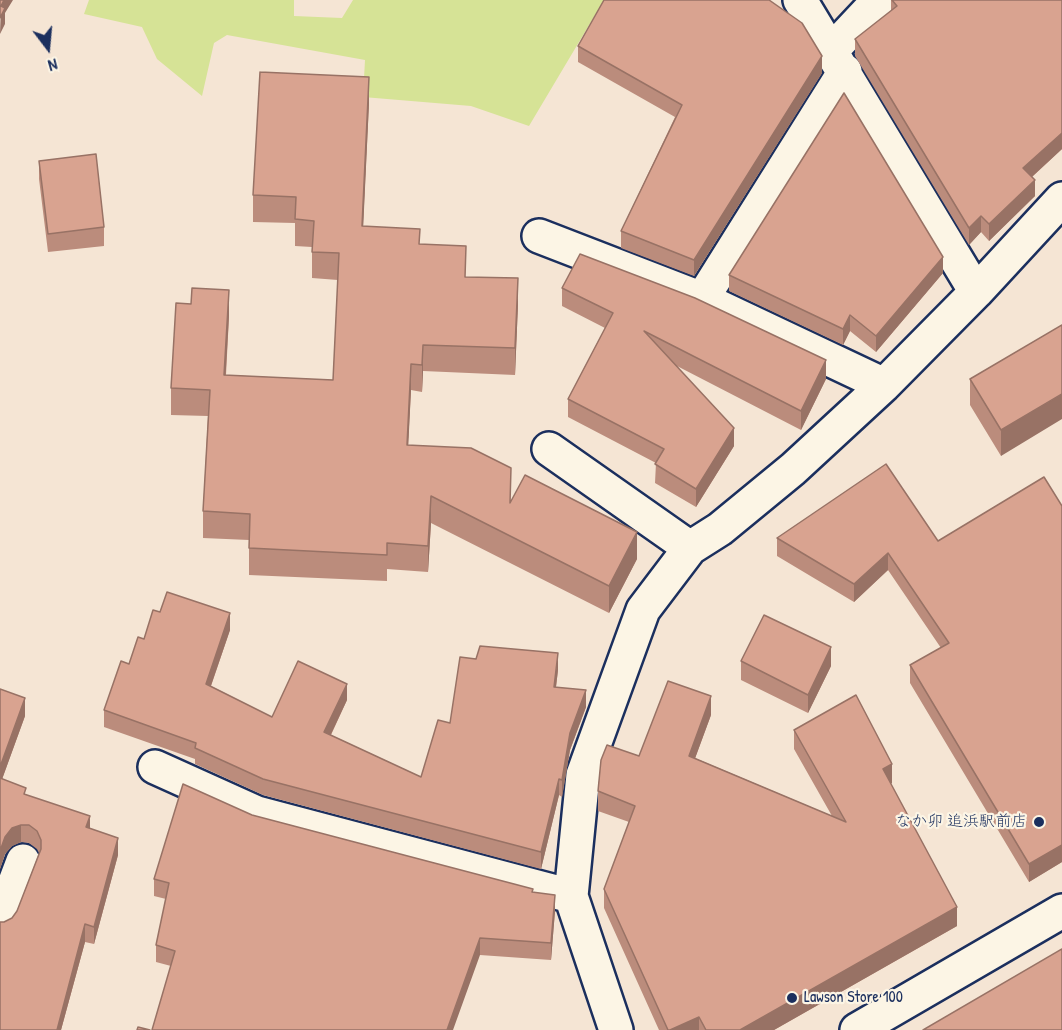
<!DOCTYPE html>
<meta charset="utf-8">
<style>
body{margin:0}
#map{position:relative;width:1062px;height:1030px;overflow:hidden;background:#f5e5d4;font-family:"Patrick Hand",sans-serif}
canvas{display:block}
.north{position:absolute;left:18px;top:18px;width:60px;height:60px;-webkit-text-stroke:4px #fcf5e5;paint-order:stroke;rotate:164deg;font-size:16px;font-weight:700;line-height:24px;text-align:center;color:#1b2f5e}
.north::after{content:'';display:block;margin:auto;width:21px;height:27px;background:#1b2f5e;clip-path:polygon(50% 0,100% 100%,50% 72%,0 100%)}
</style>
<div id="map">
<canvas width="1062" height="1030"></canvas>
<div class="north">N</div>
</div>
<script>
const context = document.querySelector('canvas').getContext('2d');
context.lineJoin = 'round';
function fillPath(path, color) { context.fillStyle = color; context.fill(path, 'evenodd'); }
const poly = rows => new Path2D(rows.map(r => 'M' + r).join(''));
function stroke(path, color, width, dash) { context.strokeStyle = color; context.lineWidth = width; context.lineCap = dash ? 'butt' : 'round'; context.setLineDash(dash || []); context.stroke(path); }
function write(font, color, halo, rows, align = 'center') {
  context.font = font + ' "Patrick Hand","Klee One",sans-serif'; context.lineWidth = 4.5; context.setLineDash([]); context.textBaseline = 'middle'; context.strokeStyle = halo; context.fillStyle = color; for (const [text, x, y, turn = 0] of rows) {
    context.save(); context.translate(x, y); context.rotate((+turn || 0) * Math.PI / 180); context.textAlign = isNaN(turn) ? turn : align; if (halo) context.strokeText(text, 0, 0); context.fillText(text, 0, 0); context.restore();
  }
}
fillPath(poly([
 [89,0,294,0,294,16,342,18,353,0,604,0,529,126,471,106,363,97,365,60,227,35,214,43,202,96,157,59,142,27,84,14]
]), '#d6e396');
const minor = poly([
 [800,0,976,292],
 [832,50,879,0],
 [539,236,702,299,884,385],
 [702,299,845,71],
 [549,449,690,548],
 [155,767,257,813,571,896],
 [0,922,23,861],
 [616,1030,571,896,583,775,643,610,690,548,720,529,793,469,884,385,976,292,1062,199],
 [857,1030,1062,911]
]);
stroke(minor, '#1b2f5e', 38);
stroke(minor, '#fcf5e5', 33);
fillPath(poly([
 [891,0,1062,0,1062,149,1032,177,1035,196,989,241,981,232,969,245,855,56,855,39,891,11],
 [578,46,822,73,694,276,621,248,621,231,675,117,578,62],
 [369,103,363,226,420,244,466,277,518,304,515,375,423,371,422,392,411,390,408,445,511,501,637,559,609,613,431,523,428,572,387,569,387,581,249,575,249,540,203,538,203,511,208,416,171,415,171,388,229,316,226,375,333,380,338,280,312,278,312,247,295,246,295,223,253,222,253,195],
 [39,161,104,227,104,246,48,252,39,179],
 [943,273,876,352,850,331,843,345,729,291,729,275],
 [562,288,826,379,801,430,677,366,734,446,696,507,655,483,656,463,568,417,568,399,605,328,562,306],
 [1062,325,1001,456,970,405,970,379],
 [1062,506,1062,862,1029,882,910,683,910,665,941,648,888,570,854,602,777,556,777,538,938,541],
 [160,612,230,630,211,686,272,717,347,700,331,735,421,777,450,723,558,670,556,687,586,707,570,750,562,797,559,795,541,869,263,795,195,764,195,759,104,727,104,710,129,664],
 [741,661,831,666,808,713,741,680],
 [0,689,25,716,2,779,26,795,90,828,118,855,94,944,85,942,61,1030,0,1030,4,922,12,918,17,911,39,853,37,849,29,843,21,842,12,846,5,854,0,869],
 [711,715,695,758,832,816,794,749,794,730,892,783,890,784,957,926,774,1030,659,1030,604,908,604,889,629,822,598,811,598,791,639,756],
 [252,815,533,892,555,911,551,960,480,955,171,966,156,962,156,945,166,899,154,896,154,879]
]), '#bb8c7c');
fillPath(poly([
 [4,0,13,0,5,13,5,24,0,34,1,6],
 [822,56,822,73,694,276,694,260],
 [369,77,369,103,362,252,362,226],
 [1062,133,1062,149,1023,185,1023,168],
 [1035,180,1035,196,989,241,989,224],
 [981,216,981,232,969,245,969,228],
 [943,257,943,273,876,352,876,336],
 [518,278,518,304,515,375,515,348],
 [229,290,229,316,224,402,224,375],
 [850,315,850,331,843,345,843,329],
 [423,345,423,371,422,392,422,365],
 [826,360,826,379,801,430,801,411],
 [411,364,411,390,407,471,407,445],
 [1062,394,1062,419,1001,456,1001,430],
 [734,428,734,446,696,507,696,489],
 [431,496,431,523,428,572,428,546],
 [637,532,637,559,609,613,609,586],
 [888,553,888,570,854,602,854,584],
 [230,613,230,630,206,700,206,684],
 [831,647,831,666,808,713,808,695],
 [558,653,558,670,554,703,554,687],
 [347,684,347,700,324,749,324,732],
 [586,690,586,707,570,750,562,797,562,780,570,733],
 [711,696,711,715,689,775,689,756],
 [25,698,25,716,0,785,0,767],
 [892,764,892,783,883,788,883,769],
 [559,779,559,795,541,869,541,852],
 [90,816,90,834,86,827],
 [21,825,21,842,12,846,5,854,0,869,0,851,5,837,12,828],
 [118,838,118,855,94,944,94,927],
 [1062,845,1062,862,1029,882,1029,864],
 [555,895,555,911,551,960,551,943],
 [957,907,957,926,774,1030,740,1030],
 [85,924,85,942,61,1030,57,1030],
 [480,938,480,955,453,1030,447,1030],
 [699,1017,699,1030,670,1030]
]), '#987265');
const building = poly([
 [0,0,4,0,1,6,5,8,0,18,0,0],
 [604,0,769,0,802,23,822,56,694,260,621,231,682,105,578,46,604,0],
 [892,0,1062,0,1062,133,1023,168,1035,180,989,224,981,216,969,228,855,39,897,6,892,0],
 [260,72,369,77,362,226,420,229,419,244,466,246,465,277,518,278,515,348,423,345,422,365,411,364,407,445,471,448,511,468,510,503,525,475,637,532,609,586,431,496,428,546,387,543,387,555,249,548,250,514,203,511,210,390,171,388,176,303,191,304,192,288,229,290,224,375,333,380,339,253,312,252,314,221,295,219,296,197,253,195,260,72],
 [844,93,943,257,876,336,850,315,843,329,729,275,844,93],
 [96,154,104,227,48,234,39,161,96,154],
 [580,254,695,298,826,360,801,411,644,331,734,428,696,489,655,464,664,449,568,399,613,313,562,288,580,254],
 [1062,325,1062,394,1001,430,970,379,1062,325],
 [886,464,938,541,1044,477,1062,506,1062,845,1029,864,910,665,949,643,888,553,854,584,777,538,886,464],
 [167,592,230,613,206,684,272,717,298,661,347,684,324,732,421,777,438,720,450,723,460,657,476,659,480,646,558,653,554,687,586,690,570,733,562,780,559,779,541,852,263,779,195,748,196,743,104,710,121,661,129,664,138,637,144,639,153,610,160,612,167,592],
 [764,615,831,647,808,695,741,661,764,615],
 [668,681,711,696,689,756,846,822,794,730,856,695,892,764,883,769,957,907,740,1030,706,1030,699,1017,670,1030,668,1030,604,889,635,806,598,791,601,760,607,745,639,756,668,681],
 [0,689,25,698,0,767,0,689],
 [0,778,26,788,24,794,90,816,86,827,118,838,94,927,85,924,57,1030,0,1030,0,922,4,922,12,918,17,911,41,849,41,840,37,831,29,825,21,825,12,828,5,837,0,851,0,778],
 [183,784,252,815,533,889,532,892,555,895,551,943,480,938,447,1030,152,1030,175,951,156,945,169,883,154,879,183,784],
 [1062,949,1062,1030,923,1030,1062,949],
 [138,1027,150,1030,137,1030,138,1027]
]);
fillPath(building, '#d9a390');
stroke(building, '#987265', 1.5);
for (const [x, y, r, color] of [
 [1039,822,6,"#1b2f5e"],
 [792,998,6,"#1b2f5e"]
]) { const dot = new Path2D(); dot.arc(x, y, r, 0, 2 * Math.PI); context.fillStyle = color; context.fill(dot); stroke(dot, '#fcf5e5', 2); }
write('16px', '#1b2f5e', '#fcf5e5', [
 ["なか卯 追浜駅前店",1027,822],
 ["Lawson Store 100",804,998,"left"]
], 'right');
</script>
